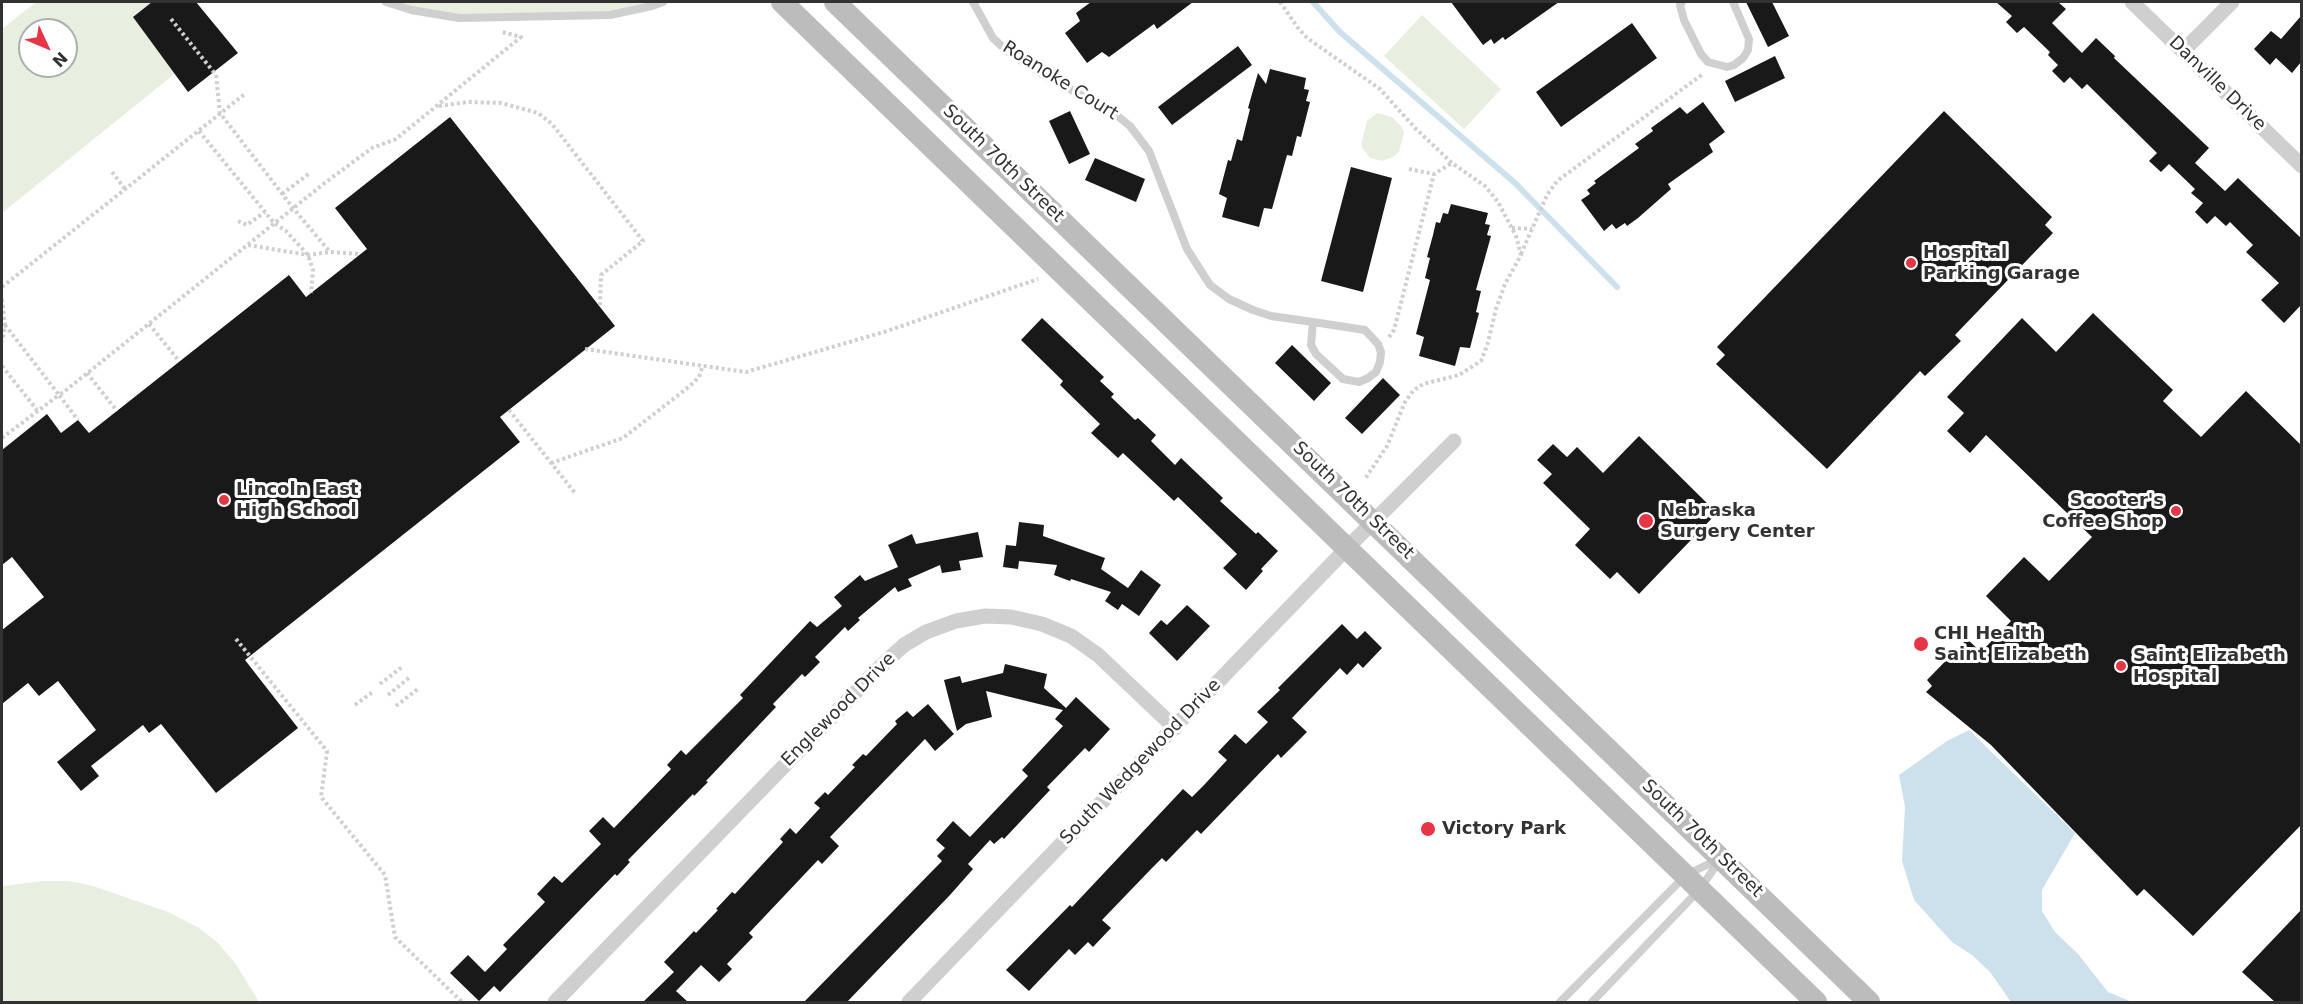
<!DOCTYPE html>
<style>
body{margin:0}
#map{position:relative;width:2303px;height:1004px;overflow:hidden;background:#fff;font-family:"DejaVu Sans",sans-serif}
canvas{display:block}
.frame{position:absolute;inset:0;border:3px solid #323232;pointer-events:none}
.north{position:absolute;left:18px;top:18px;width:60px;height:60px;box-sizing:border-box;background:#fff;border:2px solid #adadad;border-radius:50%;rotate:134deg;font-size:16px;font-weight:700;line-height:24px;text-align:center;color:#323232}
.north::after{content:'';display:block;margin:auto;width:21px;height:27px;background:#e63645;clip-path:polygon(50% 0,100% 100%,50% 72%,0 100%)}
</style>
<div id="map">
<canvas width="2303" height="1004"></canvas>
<div class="frame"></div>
<div class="north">N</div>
</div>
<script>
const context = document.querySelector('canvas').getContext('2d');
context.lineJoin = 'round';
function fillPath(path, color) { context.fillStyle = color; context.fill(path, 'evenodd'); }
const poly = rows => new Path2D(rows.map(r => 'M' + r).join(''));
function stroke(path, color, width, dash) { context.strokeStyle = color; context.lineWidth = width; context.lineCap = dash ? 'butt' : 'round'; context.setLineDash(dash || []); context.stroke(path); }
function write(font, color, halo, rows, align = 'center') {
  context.font = font + ' "DejaVu Sans",sans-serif'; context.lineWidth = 6; context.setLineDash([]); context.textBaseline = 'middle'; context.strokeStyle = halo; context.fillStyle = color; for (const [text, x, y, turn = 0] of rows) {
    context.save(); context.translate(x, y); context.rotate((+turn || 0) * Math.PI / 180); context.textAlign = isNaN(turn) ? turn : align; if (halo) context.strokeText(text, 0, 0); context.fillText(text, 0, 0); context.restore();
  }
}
fillPath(poly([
 [36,2,163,2,203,51,2,213,2,29],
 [30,30,66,30,66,66,30,66],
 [386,2,663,2,634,11,459,18],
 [1422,15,1501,89,1464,129,1384,56],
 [1377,113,1392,117,1401,126,1404,132,1399,152,1393,157,1382,161,1370,158,1361,146,1367,121],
 [43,881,69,881,93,886,168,912,199,928,217,942,235,963,259,1002,2,1002,2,886]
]), '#e8eee0');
fillPath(poly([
 [1969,730,2075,833,2042,890,2042,911,2055,932,2078,954,2108,992,2132,1002,2011,1002,1990,972,1972,955,1952,942,1914,900,1902,861,1905,807,1899,775,1947,741]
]), '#cde1ed');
stroke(poly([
 [1313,2,1340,32,1515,183,1617,287]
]), '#cde1ed', 6);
fillPath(poly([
 [152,2,196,2,238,53,188,92,133,17],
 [1091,2,1193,2,1157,29,1154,24,1109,57,1102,52,1087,63,1065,33,1080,21,1076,13],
 [1451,2,1559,2,1505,40,1503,37,1494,44,1491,39,1483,45],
 [1746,2,1772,2,1789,36,1768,47],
 [1996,2,2058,2,2066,9,2052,23,2082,53,2096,38,2115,56,2114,58,2209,148,2195,163,2225,191,2238,178,2301,238,2301,305,2284,323,2261,300,2279,283,2246,252,2253,245,2230,222,2226,226,2215,216,2207,224,2195,212,2203,203,2191,193,2195,189,2169,164,2161,172,2149,161,2157,153,2087,84,2082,89,2070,77,2064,83,2052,71,2058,65,2048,55,2050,52,2024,27,2017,33,2006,22,2012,16],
 [2301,16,2301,62,2292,73,2276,58,2270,65,2254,49,2271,31,2281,39],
 [1632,23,1657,58,1561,127,1536,92],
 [1238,46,1252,65,1172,125,1158,107],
 [1775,56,1785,78,1735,102,1725,81],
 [1270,69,1306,78,1304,89,1309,90,1306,101,1310,102,1301,137,1297,136,1292,156,1287,155,1272,209,1264,208,1259,227,1222,217,1227,198,1219,194,1228,160,1231,161,1237,139,1242,141,1250,109,1248,108,1258,73,1266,84],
 [1703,102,1725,132,1709,144,1713,152,1668,184,1671,189,1638,218,1627,226,1625,223,1616,229,1612,224,1604,231,1581,200,1590,194,1587,190,1596,183,1594,181,1639,148,1635,144,1653,131,1651,128,1669,115,1680,107,1687,114],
 [1070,111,1090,154,1069,164,1049,121],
 [1944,111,2052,217,2045,225,2053,233,1955,335,1961,341,1925,376,1920,371,1827,469,1716,364,1725,355,1717,347],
 [450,117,615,326,500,417,520,442,245,660,298,728,216,793,161,724,149,733,143,725,91,766,99,776,81,791,57,762,96,730,58,681,39,696,28,683,2,704,2,630,44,597,12,557,2,565,2,450,47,414,61,433,78,420,89,433,289,275,306,297,367,249,335,208],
 [1095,158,1145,179,1136,202,1085,180],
 [1351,167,1392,178,1363,292,1321,281],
 [1451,204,1488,213,1485,224,1490,225,1487,235,1491,236,1476,290,1481,291,1476,312,1479,313,1470,348,1460,347,1455,366,1419,356,1424,337,1416,334,1430,280,1425,278,1430,258,1427,257,1433,235,1436,222,1440,223,1443,213,1448,214],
 [2093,313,2173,390,2163,401,2201,437,2246,391,2301,445,2301,825,2193,936,2144,889,2137,896,1991,745,1926,692,1932,686,1927,680,1967,639,1981,652,2011,621,1986,596,2024,557,2049,581,2092,537,1986,435,1970,453,1947,431,1964,413,1947,397,2022,318,2056,352],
 [1042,318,1104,377,1100,381,1114,394,1111,397,1135,420,1138,418,1156,435,1151,441,1175,465,1181,458,1223,498,1220,501,1256,534,1258,532,1278,551,1261,569,1263,571,1246,590,1223,568,1237,554,1178,497,1174,501,1123,453,1118,458,1091,433,1100,424,1060,385,1063,381,1021,340],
 [1292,345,1331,383,1314,401,1275,363],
 [1383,378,1400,395,1362,434,1345,418],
 [1639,436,1717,513,1639,594,1617,572,1610,579,1575,545,1590,529,1543,483,1552,474,1537,460,1553,444,1567,457,1577,447,1603,473],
 [1019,522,1044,525,1043,536,1105,558,1101,569,1128,588,1141,570,1161,585,1139,616,1122,604,1118,610,1105,601,1111,592,1071,579,1070,581,1054,575,1057,565,1019,561,1018,569,1003,567,1006,545,1016,546],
 [978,532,983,557,959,561,961,570,942,573,940,565,908,579,912,586,898,592,895,587,858,618,860,620,848,631,845,627,815,657,820,662,805,677,802,674,773,704,776,707,706,781,708,782,694,796,693,794,628,860,630,862,617,876,615,874,500,992,494,986,479,1001,450,973,468,955,485,972,507,949,503,945,545,902,537,894,554,876,562,883,601,844,589,831,603,817,614,828,671,769,667,765,681,750,686,755,743,698,740,695,810,621,817,627,842,606,834,597,860,575,865,581,898,567,888,545,912,534,916,544],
 [1187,605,1210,626,1177,661,1149,633,1161,620,1167,625],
 [1342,624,1357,639,1365,631,1382,648,1363,668,1358,663,1347,675,1340,668,1292,718,1307,732,1281,758,1278,754,1201,834,1197,830,1166,862,1162,858,1153,867,1102,920,1111,928,1093,947,1088,942,1075,955,1069,949,1029,991,1006,970,1070,905,1072,907,1183,789,1192,797,1205,784,1227,760,1218,752,1235,734,1246,744,1268,722,1257,712,1280,690,1278,688],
 [1005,664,1047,674,1044,688,1066,708,1076,697,1110,729,1089,752,1085,748,1047,787,1050,790,1004,839,1002,837,994,844,990,840,968,864,973,869,950,895,847,1002,804,1002,942,861,937,856,945,848,936,840,953,821,970,837,1028,776,1022,770,1063,726,1055,719,1063,710,986,691,992,717,966,724,957,731,944,680,960,676,962,683,1003,673],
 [928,704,954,734,935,751,925,739,830,837,839,846,822,864,818,860,749,933,753,937,727,964,732,969,719,982,701,965,676,991,688,1002,643,1002,674,972,664,962,694,931,696,933,718,910,716,909,732,892,735,894,783,842,780,839,790,828,796,834,820,808,814,803,825,792,828,795,855,767,852,765,863,754,866,756,897,724,895,721,907,711,913,717],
 [2301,910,2301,1002,2275,1002,2242,972]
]), '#191919');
stroke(poly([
 [1280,2,1298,28,1307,38,1380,89,1415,128,1452,163,1485,186,1498,202,1516,236,1521,255,1505,284,1496,309,1487,346,1481,361,1459,375,1423,384,1413,391,1405,402,1387,446,1365,479],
 [171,19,216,75,220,113,293,208,330,252],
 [439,106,468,102,501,103,538,113,552,124,643,241,601,275,600,307],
 [199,131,274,223,286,231,308,255,313,270,311,293],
 [1409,169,1434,174,1452,163],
 [112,172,125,189],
 [282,194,310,173],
 [238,221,247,225,265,212],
 [1512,228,1532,229],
 [248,245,308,255,330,252,360,254],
 [1521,254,1547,195,1557,181,1703,74],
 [2,287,246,93],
 [2,299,5,325,2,342],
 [149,324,179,361],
 [5,325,59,395,65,391,326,182,372,148,396,139,521,37,502,32],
 [1389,337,1394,330,1434,174],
 [585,349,746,372,884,332,1038,279],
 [2,366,37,410],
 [87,373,117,411],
 [509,410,575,493],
 [2,438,59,395,78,420],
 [551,463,623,438,690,386,699,377,703,365],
 [236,639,327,751,321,797,385,875,395,937,462,1002],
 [380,684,402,667],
 [388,695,410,677],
 [355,705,374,691],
 [396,706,419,688]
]), '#cfcfcf', 4, [3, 3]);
stroke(poly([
 [386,2,411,10,459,18,610,15,652,6,663,2],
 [973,2,993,38,1008,52,1037,71,1114,113,1130,126,1149,151,1187,249,1210,285,1229,299,1253,310,1271,316,1313,322],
 [1682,2,1680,5,1684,20,1701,54,1708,62,1727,67,1734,65,1743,58,1748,50,1749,39,1733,2],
 [1313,322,1365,330,1378,344,1381,352,1380,362,1376,372,1368,378,1359,382,1343,379,1316,354,1311,345,1313,322],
 [1560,1002,1686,875,1717,860],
 [1592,1002,1700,889,1719,861]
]), '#cfcfcf', 8);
stroke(poly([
 [2132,2,2302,166],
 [2183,51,2232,2],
 [555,1002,881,666,904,645,926,632,956,621,985,616,1011,617,1042,624,1071,636,1098,655,1175,728],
 [909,1002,1348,547,1454,441]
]), '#cfcfcf', 15);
stroke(poly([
 [782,2,1816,1002],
 [835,2,1869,1002]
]), '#bcbcbc', 22);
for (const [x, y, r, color] of [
 [1911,263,6,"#e63645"],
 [224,500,6,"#e63645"],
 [2176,511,6,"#e63645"],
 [1646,521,8,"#e63645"],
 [1921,644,8,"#e63645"],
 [2121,666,6,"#e63645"],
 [1428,829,8,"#e63645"]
]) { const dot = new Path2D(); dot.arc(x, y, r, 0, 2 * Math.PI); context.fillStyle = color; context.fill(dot); stroke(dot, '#fff', 2); }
write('18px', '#323232', '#fff', [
 ["Roanoke Court",1060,81,32],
 ["Danville Drive",2217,84,44],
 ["South 70th Street",1003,164,44],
 ["South 70th Street",1353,501,44],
 ["Englewood Drive",839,710,-45],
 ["South Wedgewood Drive",1141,762,-46],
 ["South 70th Street",1702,839,44]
]);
write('bold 18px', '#323232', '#fff', [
 ["Hospital",1923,253],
 ["Parking Garage",1923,274],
 ["Lincoln East",236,490],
 ["High School",236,511],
 ["Scooter's",2164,501,"right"],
 ["Coffee Shop",2164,522,"right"],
 ["Nebraska",1660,511],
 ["Surgery Center",1660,532],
 ["CHI Health",1934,634],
 ["Saint Elizabeth",1934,655],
 ["Saint Elizabeth",2133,656],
 ["Hospital",2133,677],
 ["Victory Park",1442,829]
], 'left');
</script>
